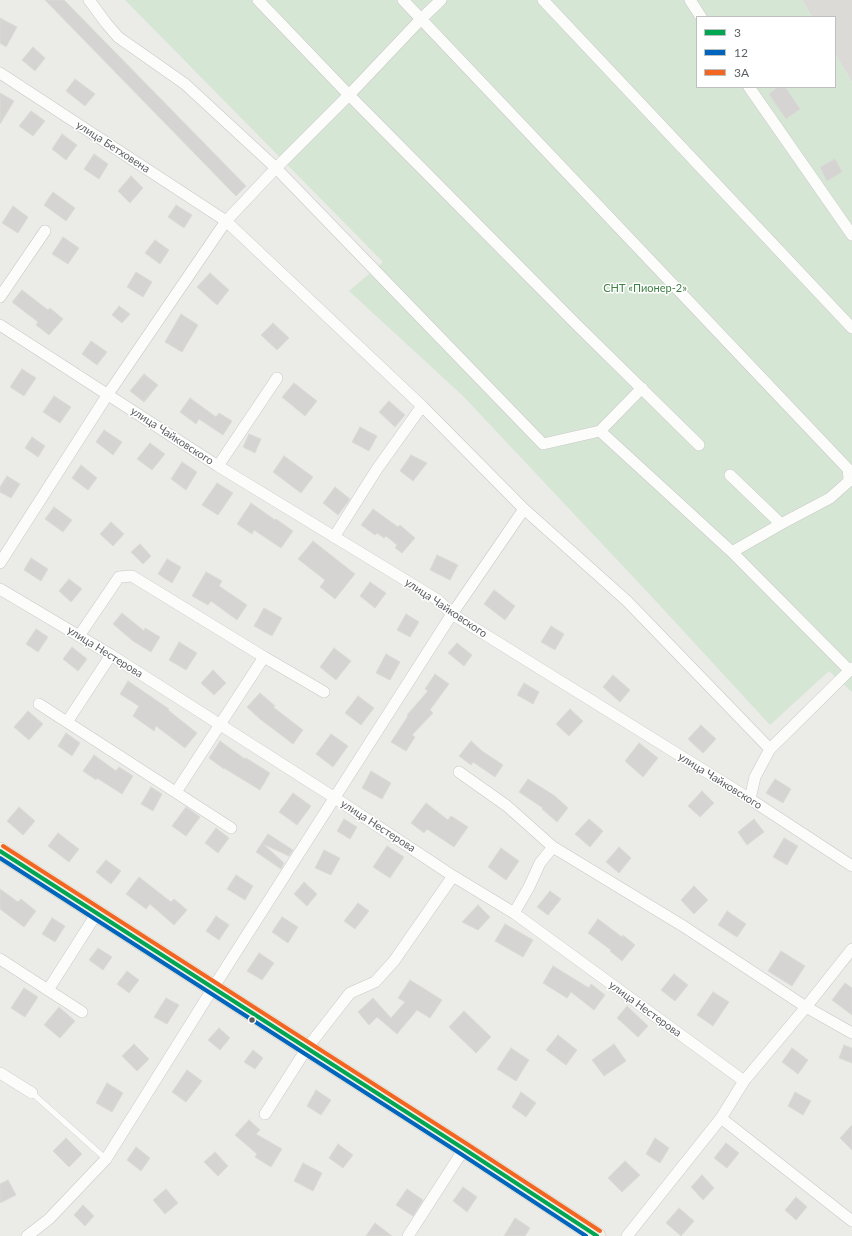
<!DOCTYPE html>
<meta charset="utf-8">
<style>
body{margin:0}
#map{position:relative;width:852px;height:1236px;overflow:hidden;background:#ebebe7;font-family:Lato,sans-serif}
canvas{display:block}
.legend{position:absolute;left:696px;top:16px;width:140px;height:72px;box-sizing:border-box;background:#fff;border:1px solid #bebfc1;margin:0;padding:5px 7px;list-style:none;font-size:12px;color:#5c5f63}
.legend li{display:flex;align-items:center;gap:8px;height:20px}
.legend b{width:20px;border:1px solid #bebfc1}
</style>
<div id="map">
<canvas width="852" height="1236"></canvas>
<ul class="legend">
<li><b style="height:5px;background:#00a651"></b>3</li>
<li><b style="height:5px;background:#0065bd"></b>12</li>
<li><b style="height:5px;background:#f26522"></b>3А</li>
</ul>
</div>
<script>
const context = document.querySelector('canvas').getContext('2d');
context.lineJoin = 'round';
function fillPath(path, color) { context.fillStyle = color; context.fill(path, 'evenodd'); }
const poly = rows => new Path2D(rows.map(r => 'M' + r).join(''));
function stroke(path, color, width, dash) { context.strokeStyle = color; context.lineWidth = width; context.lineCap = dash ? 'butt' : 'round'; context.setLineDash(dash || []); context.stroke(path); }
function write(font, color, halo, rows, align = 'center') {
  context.font = font + ' Lato,sans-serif'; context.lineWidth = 3; context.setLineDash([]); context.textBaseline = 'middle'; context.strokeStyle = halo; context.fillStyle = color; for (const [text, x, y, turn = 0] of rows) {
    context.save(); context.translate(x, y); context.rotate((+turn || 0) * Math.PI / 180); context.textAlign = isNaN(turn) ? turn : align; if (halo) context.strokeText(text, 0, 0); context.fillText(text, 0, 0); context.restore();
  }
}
fillPath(poly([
 [802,0,852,0,852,82,835,54,835,17,812,17]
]), '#dbdad7');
fillPath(poly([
 [125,0,802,0,812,17,697,17,697,87,835,87,835,54,852,82,852,692,829,671,770,725,652,597,463,396,349,291,383,262]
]), '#d6e6d5');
const building = poly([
 [45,0,64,0,246,186,236,196,45,0],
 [0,18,17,27,6,47,0,43,0,18],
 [33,47,45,58,35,71,22,60,33,47],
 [75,79,95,94,85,106,66,91,75,79],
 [778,87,785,87,800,109,786,119,769,94,778,87],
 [0,93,14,101,0,124,0,93],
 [31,111,45,121,33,136,19,126,31,111],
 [62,134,77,145,66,160,52,149,62,134],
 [94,154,108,164,99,179,84,169,94,154],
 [835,159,842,172,827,181,820,167,835,159],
 [131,176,143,188,130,203,118,191,131,176],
 [53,192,75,208,66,221,44,205,53,192],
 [176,205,192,215,184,228,168,217,176,205],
 [13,206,28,217,18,233,2,223,13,206],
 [63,237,79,248,68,264,52,254,63,237],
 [155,240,169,250,160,264,145,253,155,240],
 [136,272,152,282,143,297,127,287,136,272],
 [210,273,229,290,217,305,197,287,210,273],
 [22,290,48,310,50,308,63,319,49,335,36,325,38,322,12,302,22,290],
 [119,306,130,314,122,323,112,315,119,306],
 [181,314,198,325,182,352,165,342,181,314],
 [273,323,289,338,277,350,261,335,273,323],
 [91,341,107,352,97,365,82,354,91,341],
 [22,369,36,378,24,396,10,387,22,369],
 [144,374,158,385,144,402,130,391,144,374],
 [294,383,317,401,305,416,282,397,294,383],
 [54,396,71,407,60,423,43,412,54,396],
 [190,398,216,417,219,413,232,421,223,435,199,419,196,424,180,412,190,398],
 [389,401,405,415,395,427,379,412,389,401],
 [360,427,377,436,369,451,352,442,360,427],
 [104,430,122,442,113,455,96,442,104,430],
 [249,434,261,439,255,453,243,447,249,434],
 [32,437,45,446,38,457,25,448,32,437],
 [150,443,165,454,152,470,137,459,150,443],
 [411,455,427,463,413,481,400,471,411,455],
 [284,456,313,477,301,493,273,472,284,456],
 [182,462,197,472,186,490,171,479,182,462],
 [81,465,97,478,88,490,72,478,81,465],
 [7,476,20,484,11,498,0,492,0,487,7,476],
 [217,483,233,493,218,515,202,505,217,483],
 [335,487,350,499,338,515,323,503,335,487],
 [251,503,275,520,276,519,293,531,281,548,254,530,252,534,237,524,251,503],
 [54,507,72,520,63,532,45,519,54,507],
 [373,509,398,527,400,525,415,538,402,553,395,548,397,545,386,536,384,538,377,533,375,535,361,525,373,509],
 [111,522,124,534,113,546,100,534,111,522],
 [313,541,355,574,335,599,320,587,325,580,298,559,313,541],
 [140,544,151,556,143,564,131,552,140,544],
 [437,555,458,565,450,580,430,570,437,555],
 [31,558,48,569,41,581,24,570,31,558],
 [167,559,181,567,172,583,158,574,167,559],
 [206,572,222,581,219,586,247,605,237,620,211,601,208,605,192,596,206,572],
 [69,579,82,589,71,602,59,591,69,579],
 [370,582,386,593,375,608,360,596,370,582],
 [494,590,515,606,505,620,484,604,494,590],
 [264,608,282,618,272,636,254,626,264,608],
 [122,613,144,631,145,628,160,637,151,652,133,641,113,624,122,613],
 [406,614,419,622,410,637,397,630,406,614],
 [551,626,564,634,555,650,541,642,551,626],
 [36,629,48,637,38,652,26,644,36,629],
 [179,642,197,653,186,670,169,660,179,642],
 [457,643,472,655,464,666,448,653,457,643],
 [72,647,87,659,78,671,63,659,72,647],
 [334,648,351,661,336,680,320,667,334,648],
 [386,654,400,662,390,680,376,673,386,654],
 [213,670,226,683,214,695,201,683,213,670],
 [435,674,449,684,430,710,433,713,412,735,415,737,406,751,391,742,408,716,407,715,428,691,425,689,435,674],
 [613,675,630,690,620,702,603,687,613,675],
 [128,681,169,709,168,710,197,733,185,748,156,726,154,731,133,716,139,706,120,694,128,681],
 [524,683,539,692,533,704,517,695,524,683],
 [260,693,275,706,273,707,303,730,293,744,260,719,247,707,260,693],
 [358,696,374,708,361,725,345,713,358,696],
 [570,709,583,721,569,736,556,724,570,709],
 [28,711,43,724,29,740,14,727,28,711],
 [701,725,716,739,703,753,688,739,701,725],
 [66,733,80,743,72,756,58,746,66,733],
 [331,734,348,746,333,767,316,754,331,734],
 [220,741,245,759,246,758,270,773,260,790,224,768,224,769,209,758,220,741],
 [471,741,482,751,503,765,495,777,473,762,471,765,459,756,471,741],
 [639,743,658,758,643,777,625,761,639,743],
 [94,755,116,771,119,767,133,776,122,794,97,778,96,780,83,771,94,755],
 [371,771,391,783,382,799,362,788,371,771],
 [528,779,555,796,568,808,557,822,542,809,543,808,519,792,528,779],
 [775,779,791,789,783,803,766,793,775,779],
 [151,787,162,794,153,811,141,804,151,787],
 [702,791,714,803,700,817,688,806,702,791],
 [293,793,311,806,297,825,279,812,293,793],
 [426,803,448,820,451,816,468,827,454,847,427,829,424,833,411,823,426,803],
 [19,807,35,821,23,835,7,821,19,807],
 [186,807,200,817,186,836,172,826,186,807],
 [344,819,357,827,350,839,337,831,344,819],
 [589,819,603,831,590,847,575,834,589,819],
 [754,819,764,832,747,845,738,832,754,819],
 [216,828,229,838,218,853,205,843,216,828],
 [58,833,79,849,69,862,48,846,58,833],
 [268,834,293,850,289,856,263,844,284,863,281,869,256,852,268,834],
 [784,838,798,846,787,865,773,857,784,838],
 [387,846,404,857,390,878,373,867,387,846],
 [619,847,631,858,619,873,606,862,619,847],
 [501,848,519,861,506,880,488,867,501,848],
 [324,850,340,858,331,875,315,868,324,850],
 [106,860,121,871,111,884,96,872,106,860],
 [236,875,253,886,245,900,227,889,236,875],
 [139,877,171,902,174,899,187,910,174,925,150,904,146,909,126,894,139,877],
 [304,882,317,894,307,906,294,894,304,882],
 [694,886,708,900,694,914,681,900,694,886],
 [0,889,18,902,21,899,36,911,24,927,0,909,0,889],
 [550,891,561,899,548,915,537,907,550,891],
 [358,903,369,911,355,929,344,921,358,903],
 [478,905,490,917,478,930,462,922,478,905],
 [727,911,746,924,737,937,718,925,727,911],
 [216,916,229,925,219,940,206,931,216,916],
 [282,917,298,927,288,943,272,932,282,917],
 [52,918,65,926,55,942,42,934,52,918],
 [598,919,622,937,623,935,635,945,622,961,610,951,611,950,588,933,598,919],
 [505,924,533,940,523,957,495,941,505,924],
 [98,948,112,957,103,970,89,960,98,948],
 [781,951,805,966,792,986,768,971,781,951],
 [259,953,274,963,262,980,247,971,259,953],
 [553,966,589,988,591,984,605,995,594,1010,571,992,567,998,543,983,553,966],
 [127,971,139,980,129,993,117,984,127,971],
 [674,974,688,985,675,1001,661,990,674,974],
 [410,980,442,1000,430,1018,417,1010,397,1034,377,1017,369,1025,358,1012,373,998,391,1018,405,1002,398,998,410,980],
 [845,983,852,988,852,1015,832,1000,845,983],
 [24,988,38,997,25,1017,11,1008,24,988],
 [713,992,729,1002,713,1026,697,1015,713,992],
 [166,998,179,1005,167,1024,154,1017,166,998],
 [627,1006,648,1026,638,1037,617,1018,627,1006],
 [59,1007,75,1021,60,1038,44,1025,59,1007],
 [464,1011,491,1037,476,1053,449,1027,464,1011],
 [219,1028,230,1038,220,1050,208,1040,219,1028],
 [558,1035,577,1050,566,1065,546,1050,558,1035],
 [134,1044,149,1059,137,1071,122,1056,134,1044],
 [614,1044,626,1061,604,1076,592,1060,614,1044],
 [844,1045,852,1048,852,1063,839,1058,844,1045],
 [511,1048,529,1060,516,1081,497,1069,511,1048],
 [792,1048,808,1060,798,1074,782,1062,792,1048],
 [253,1050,263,1058,255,1069,244,1062,253,1050],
 [187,1070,202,1081,186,1102,172,1092,187,1070],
 [107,1083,123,1093,112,1112,96,1103,107,1083],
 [316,1090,331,1100,321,1115,307,1106,316,1090],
 [521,1092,536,1103,526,1117,512,1107,521,1092],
 [795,1092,811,1101,803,1115,788,1106,795,1092],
 [249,1120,260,1130,256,1134,282,1149,271,1167,255,1157,257,1154,235,1135,249,1120],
 [852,1125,852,1150,840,1138,852,1125],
 [66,1138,82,1154,69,1167,53,1151,66,1138],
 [655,1138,669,1148,660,1163,646,1154,655,1138],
 [726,1143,739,1153,727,1168,714,1158,726,1143],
 [338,1144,353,1155,343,1168,329,1158,338,1144],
 [136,1147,150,1158,141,1171,127,1160,136,1147],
 [215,1152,228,1166,218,1176,204,1162,215,1152],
 [625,1161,640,1175,622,1192,608,1178,625,1161],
 [303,1163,322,1173,313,1191,294,1181,303,1163],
 [702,1175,714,1188,703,1200,691,1187,702,1175],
 [8,1180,16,1195,0,1203,0,1184,8,1180],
 [463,1187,477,1197,467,1212,453,1201,463,1187],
 [166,1189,178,1203,165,1214,153,1200,166,1189],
 [407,1189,423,1200,413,1216,396,1205,407,1189],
 [796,1197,807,1207,796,1220,785,1210,796,1197],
 [83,1205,94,1216,85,1226,74,1215,83,1205],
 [679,1208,694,1221,681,1236,666,1223,679,1208],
 [515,1218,530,1228,525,1236,504,1236,515,1218],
 [375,1223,392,1236,366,1236,375,1223]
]);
fillPath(building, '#d5d4d2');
stroke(building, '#dadad6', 1);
const service = poly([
 [32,1093,106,1159]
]);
const minor = poly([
 [89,0,106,23,118,37,185,84,276,168,543,444,600,431,732,552,781,524,830,498,848,482,849,478,848,469,403,0],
 [258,0,349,95,577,325,699,445],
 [543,0,852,328],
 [690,0,701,17],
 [0,73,226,221,422,406,524,509,627,601,770,749],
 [749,87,852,235],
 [0,297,45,231],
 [0,325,218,466,438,600,452,614,750,799,852,866],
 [600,431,642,388],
 [218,466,277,378],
 [730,475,781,524],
 [334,537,377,469,422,406],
 [732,552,849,670],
 [0,563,108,394,226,221,276,168,349,95,421,19,441,0],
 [0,589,111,655,335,798,453,876,514,913,744,1081],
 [79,636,119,577,132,576,264,657,176,792],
 [264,657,324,692],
 [39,704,231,828],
 [67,722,111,655],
 [459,772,507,806,553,847,683,926,806,1007,852,1033],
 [750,799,755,777,770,749,852,668],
 [514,913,529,887,540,863,553,847],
 [0,959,82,1012],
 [48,990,97,913],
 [0,1073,32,1093],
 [265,1114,307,1048,350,993,375,982,394,961,453,876],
 [721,1118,852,1221],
 [27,1236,49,1219,106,1159,213,988,452,614,524,509],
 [408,1236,464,1149],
 [627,1236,721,1118,744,1081,806,1007,852,949]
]);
const primary = poly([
 [0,851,464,1149,597,1236]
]);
stroke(service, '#c8c9c8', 6);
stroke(minor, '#c8c9c8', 12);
stroke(primary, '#d0ccb8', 18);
stroke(service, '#fcfcfb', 5.5);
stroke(minor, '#fcfcfb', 11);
stroke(primary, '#f1f1e9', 17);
stroke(poly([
 [0,851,464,1149,597,1236]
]), '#00a651', 4);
stroke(poly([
 [0,858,461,1154,586,1236]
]), '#0065bd', 4);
stroke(poly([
 [3,846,467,1144,600,1231]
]), '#f26522', 4);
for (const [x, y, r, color] of [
 [252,1020,3.5,"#5c5f63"]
]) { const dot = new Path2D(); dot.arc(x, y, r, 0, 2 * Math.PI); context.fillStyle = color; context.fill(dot); stroke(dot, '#fff', 1.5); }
write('11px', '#5c5f63', '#fff', [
 ["улица Бетховена",113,147,33],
 ["улица Чайковского",172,436,33],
 ["улица Чайковского",446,608,34],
 ["улица Нестерова",105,652,32],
 ["улица Чайковского",720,781,32],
 ["улица Нестерова",378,826,33],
 ["улица Нестерова",645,1009,36]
]);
write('11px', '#3f8047', '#fff', [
 ["СНТ «Пионер-2»",645,288]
]);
</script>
